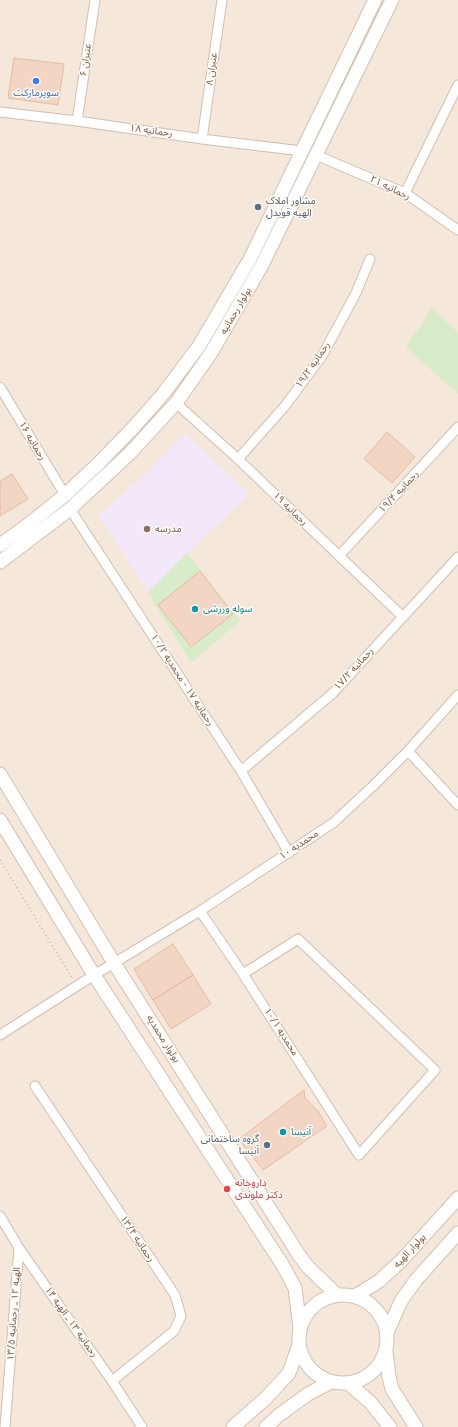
<!DOCTYPE html>
<meta charset="utf-8">
<style>
body{margin:0}
canvas{display:block;background:#fdf6ec}
</style>
<canvas width="458" height="1427"></canvas>
<script>
const context = document.querySelector('canvas').getContext('2d');
context.lineJoin = 'round';
function fillPath(path, color) { context.fillStyle = color; context.fill(path, 'evenodd'); }
const poly = rows => new Path2D(rows.map(r => 'M' + r).join(''));
function stroke(path, color, width, dash) { context.strokeStyle = color; context.lineWidth = width; context.lineCap = dash ? 'butt' : 'round'; context.setLineDash(dash || []); context.stroke(path); }
function write(font, color, halo, rows, align = 'center') {
  context.font = font + ' "Varela Round","Noto Sans Arabic",sans-serif'; context.lineWidth = 3; context.setLineDash([]); context.textBaseline = 'middle'; context.strokeStyle = halo; context.fillStyle = color; for (const [text, x, y, turn = 0] of rows) {
    context.save(); context.translate(x, y); context.rotate((+turn || 0) * Math.PI / 180); context.textAlign = isNaN(turn) ? turn : align; if (halo) context.strokeText(text, 0, 0); context.fillText(text, 0, 0); context.restore();
  }
}
fillPath(poly([
 [0,0,458,0,458,1427,0,1427]
]), '#f5e8da');
fillPath(poly([
 [185,433,249,494,148,592,99,516,143,476]
]), '#f3e8fa');
fillPath(poly([
 [432,308,458,333,458,394,406,347],
 [187,553,240,621,191,663,148,592]
]), '#d8ecc9');
const building = poly([
 [14,58,64,64,58,105,8,98,14,58],
 [387,432,415,457,392,483,364,459,387,432],
 [12,474,28,499,0,516,0,481,12,474],
 [200,571,233,614,191,647,158,605,200,571],
 [173,944,193,975,153,1000,134,969,173,944],
 [193,975,211,1004,171,1029,153,1000,193,975],
 [304,1090,305,1098,318,1111,327,1126,263,1170,239,1139,304,1090]
]);
fillPath(building, '#f3d5c3');
stroke(building, '#e6bba3', 1);
const street = poly([
 [0,112,77,121,202,139,302,151],
 [77,121,95,0],
 [202,139,222,0],
 [316,155,405,193,458,230],
 [405,193,458,85],
 [0,387,65,495],
 [176,403,238,459,402,616],
 [238,459,285,406,322,356,356,293,370,259],
 [70,509,241,771,289,853],
 [339,556,458,427],
 [408,751,458,805],
 [241,771,333,693,458,557],
 [200,911,243,974,359,1155,435,1070,298,939,243,974],
 [0,1035,94,975,200,911,333,823,373,786,408,751,458,695],
 [35,1086,175,1295,181,1316,174,1331,112,1381],
 [0,1216,19,1248,112,1381,142,1427],
 [5,1427,19,1248]
]);
const secondary = poly([
 [0,545,25,527,65,495,98,464,133,428,163,394,199,346,250,259,375,0],
 [0,562,70,509,130,453,176,403,211,353,262,265,392,0],
 [0,774,114,963,299,1255,308,1267,337,1295],
 [0,820,94,975,282,1264,295,1288,300,1328],
 '299 1339a44 44 0 1 1 88 0a44 44 0 1 1-88 0Z',
 [355,1296,378,1282,401,1261,458,1198],
 [387,1333,401,1301,416,1280,458,1233],
 [386,1352,389,1377,392,1389,416,1427],
 [349,1384,370,1402,390,1427],
 [233,1427,266,1398,289,1373,299,1345],
 [266,1427,279,1415,308,1394,331,1382]
]);
stroke(street, '#d1beb0', 11);
stroke(secondary, '#d6c0b0', 15);
stroke(poly([
 [0,860,72,978]
]), '#d9b8a5', 2, [1, 3]);
stroke(street, '#fff', 9);
stroke(secondary, '#fff', 13);
for (const [x, y, r, color] of [
 [36,81,4,"#3f7fe0"],
 [258,207,4,"#5c6f8a"],
 [147,529,4,"#8d6e63"],
 [195,609,4,"#0f9aa8"],
 [283,1132,4,"#0f9aa8"],
 [267,1145,4,"#5c6f8a"],
 [227,1189,4,"#e0444e"]
]) { const dot = new Path2D(); dot.arc(x, y, r, 0, 2 * Math.PI); context.fillStyle = color; context.fill(dot); stroke(dot, '#fffaf3', 1.5); }
write('10px', '#7a5c4d', '#fffaf3', [
 ["عنبران ۶",86,60,-82],
 ["عنبران ۸",212,69,-82],
 ["رحمانیه ۱۸",151,131,8],
 ["رحمانیه ۲۱",390,188,26],
 ["بولوار رحمانیه",236,311,-60],
 ["رحمانیه ۱۹/۲",313,365,-56],
 ["رحمانیه ۱۶",32,441,59],
 ["رحمانیه ۱۹/۴",399,492,-47],
 ["رحمانیه ۱۹",290,509,44],
 ["رحمانیه ۱۷/۲",354,669,-48],
 ["رحمانیه ۱۷ - محمدیه ۱۰/۲",182,680,57],
 ["محمدیه ۱۰",299,845,-34],
 ["محمدیه ۱۰/۱",281,1032,57],
 ["بولوار محمدیه",163,1039,58],
 ["رحمانیه ۱۳/۴",137,1239,56],
 ["بولوار الهیه",410,1251,-47],
 ["الهیه ۱۲ ـ رحمانیه ۱۳/۵",14,1314,-86],
 ["رحمانیه ۱۳ ـ الهیه ۱۴",71,1322,55]
]);
write('10px', '#366cbe', '#fffaf3', [
 ["سوپرمارکت",36,93]
]);
write('10px', '#4e5e75', '#fffaf3', [
 ["مشاور املاک",266,201],
 ["الهیه قویدل",266,213],
 ["گروه ساختمانی",259,1139,"right"],
 ["آنیسا",259,1151,"right"]
], 'left');
write('10px', '#785e54', '#fffaf3', [
 ["مدرسه",155,529]
], 'left');
write('10px', '#0d838f', '#fffaf3', [
 ["سوله ورزشی",203,609],
 ["آنیسا",291,1132]
], 'left');
write('10px', '#be3a42', '#fffaf3', [
 ["داروخانه",235,1183],
 ["دکتر ملوندی",235,1195]
], 'left');
</script>
